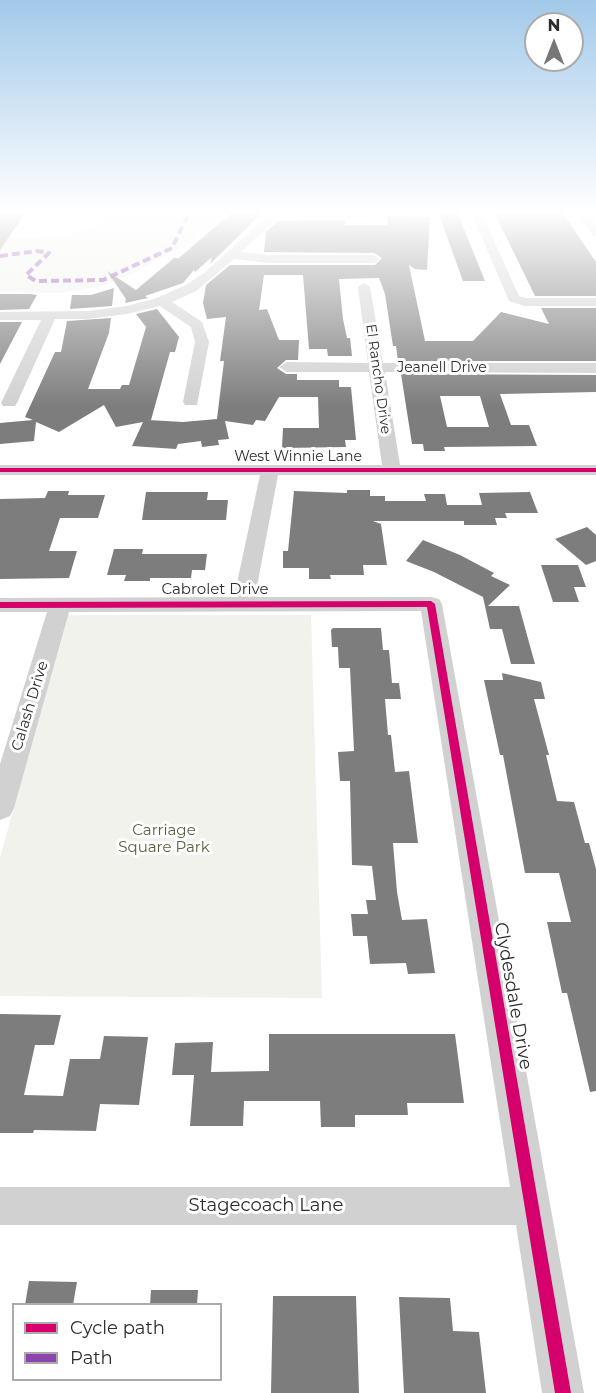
<!DOCTYPE html>
<style>
body{margin:0}
#map{position:relative;width:596px;height:1393px;overflow:hidden;background:#fff;font-family:Montserrat,sans-serif}
canvas{display:block}
.legend{position:absolute;left:12px;top:1303px;width:210px;height:78px;box-sizing:border-box;background:#fff;border:2px solid #ababab;margin:0;padding:8px 10px;list-style:none;font-size:18px;color:#2c2c2c}
.legend li{display:flex;align-items:center;gap:12px;height:30px}
.legend b{width:30px;border:2px solid #ababab}
.north{position:absolute;left:524px;top:12px;width:60px;height:60px;box-sizing:border-box;background:#fff;border:2px solid #ababab;border-radius:50%;rotate:0deg;font-size:16px;font-weight:700;line-height:24px;text-align:center;color:#2c2c2c}
.north::after{content:'';display:block;margin:auto;width:21px;height:27px;background:#767676;clip-path:polygon(50% 0,100% 100%,50% 72%,0 100%)}
</style>
<div id="map">
<canvas width="596" height="1393"></canvas>
<ul class="legend">
<li><b style="height:8px;background:#d6006c"></b>Cycle path</li>
<li><b style="height:8px;background:#8e44ad"></b>Path</li>
</ul>
<div class="north">N</div>
</div>
<script>
const context = document.querySelector('canvas').getContext('2d');
context.lineJoin = 'round';
function fillPath(path, color) { context.fillStyle = color; context.fill(path, 'evenodd'); }
const poly = rows => new Path2D(rows.map(r => 'M' + r).join(''));
function stroke(path, color, width, dash) { context.strokeStyle = color; context.lineWidth = width; context.lineCap = dash ? 'butt' : 'round'; context.setLineDash(dash || []); context.stroke(path); }
function write(font, color, halo, rows, align = 'center') {
  context.font = font + ' Montserrat,sans-serif'; context.lineWidth = 6; context.setLineDash([]); context.textBaseline = 'middle'; context.strokeStyle = halo; context.fillStyle = color; for (const [text, x, y, turn = 0] of rows) {
    context.save(); context.translate(x, y); context.rotate((+turn || 0) * Math.PI / 180); context.textAlign = isNaN(turn) ? turn : align; if (halo) context.strokeText(text, 0, 0); context.fillText(text, 0, 0); context.restore();
  }
}
fillPath(poly([
 [128,212,226,212,192,242,125,277,102,286,60,293,0,292,0,238,64,237],
 [67,615,311,615,322,998,0,996,0,858]
]), '#f0f2eb');
fillPath(poly([
 [0,212,26,212,0,250],
 [232,212,263,212,210,264,212,257,195,272,194,270,183,283,145,296,148,298,125,303,126,299,107,271,136,290,174,258,179,258],
 [438,212,457,212,485,281,463,281],
 [494,212,562,212,596,262,596,296,535,296],
 [388,216,430,217,427,270,415,269,409,265,425,341,473,341,501,312,549,324,541,308,596,308,596,361,398,361,396,346,393,346,385,294,379,278,339,279,343,319,347,338,350,338,352,356,328,356,327,349,309,349,303,275,264,275,259,310,267,309,279,340,299,340,298,360,286,360,277,368,286,374,297,374,297,380,339,380,339,387,351,387,356,440,345,440,346,447,282,448,283,428,319,428,318,397,279,397,265,421,256,420,253,425,225,421,229,439,218,440,219,445,202,447,201,441,178,444,176,449,132,446,143,422,116,427,104,405,59,432,36,422,34,441,0,444,0,423,33,420,25,417,55,352,61,352,67,321,111,318,109,333,88,389,120,389,122,385,129,385,146,327,136,314,157,309,179,337,175,352,170,352,151,420,148,420,183,422,217,419,224,361,220,361,226,317,207,319,203,303,206,285,230,265,375,265,382,258,374,253,264,252,266,232,278,221,345,220,345,225,387,225],
 [114,288,112,306,70,309,72,295,91,295],
 [0,294,31,294,37,295,29,309,0,310],
 [0,322,22,322,0,364],
 [401,374,596,375,596,392,500,394,511,425,529,425,537,446,444,447,445,451,424,451,423,444,412,444],
 [440,396,480,396,489,427,447,427],
 [347,490,370,490,370,496,385,496,385,501,426,501,424,494,445,494,447,505,482,505,479,493,530,492,538,513,505,513,507,518,495,518,497,525,464,525,464,521,373,521,381,524,387,565,363,565,364,575,330,575,331,579,309,579,309,568,283,568,283,551,288,551,294,491,347,493],
 [48,491,69,491,68,495,105,495,98,518,60,518,49,551,77,551,69,578,0,579,0,499,45,498],
 [146,492,208,492,207,500,228,500,226,520,142,520],
 [587,527,596,535,596,561,586,565,555,539],
 [423,540,460,555,494,573,491,576,510,585,488,606,519,606,535,664,511,664,502,629,490,629,483,597,434,572,406,561],
 [114,549,143,549,142,554,207,554,205,570,192,570,191,578,150,578,150,581,124,581,126,575,107,575],
 [541,565,578,565,586,587,574,587,579,602,553,602],
 [333,628,381,628,383,650,389,650,392,683,399,683,401,699,385,699,388,735,391,735,395,772,409,771,418,843,393,843,397,892,402,920,427,919,435,973,408,974,406,963,370,964,367,936,353,936,351,914,368,914,366,900,376,900,372,866,352,865,350,781,340,781,338,752,354,751,350,668,339,668,338,647,332,647,331,630],
 [502,673,541,682,545,699,534,699,549,755,546,755,557,801,574,802,585,843,589,843,596,869,596,1091,590,1092,567,993,562,993,547,922,571,922,559,873,525,873,503,755,500,755,484,680,503,680],
 [0,1014,61,1015,54,1045,35,1045,24,1095,63,1096,70,1059,100,1059,104,1036,148,1037,139,1105,100,1104,96,1131,34,1130,33,1133,0,1133],
 [269,1034,455,1034,464,1103,407,1103,408,1115,355,1115,355,1127,321,1127,320,1101,244,1101,243,1126,190,1126,194,1075,172,1075,175,1043,213,1042,211,1072,269,1071],
 [29,1281,77,1282,73,1305,25,1305],
 [151,1290,198,1290,197,1305,150,1305],
 [273,1296,356,1296,359,1393,271,1393],
 [399,1297,450,1298,453,1331,479,1332,486,1393,404,1393]
]), '#7d7d7d');
fillPath(poly([
 [272,212,367,212,372,215,367,218,281,215,241,252,269,255,374,255,380,259,374,263,269,263,234,259,196,291,172,302,202,322,209,342,197,405,185,405,183,402,195,342,191,327,160,306,127,314,87,319,55,319,17,403,15,406,3,406,1,403,41,320,0,320,0,312,87,311,127,306,157,298,186,285,204,273,272,212],
 [471,212,481,212,519,296,526,298,596,298,596,306,524,306,509,301,471,212],
 [576,212,586,212,596,225,596,236,592,235,576,212],
 [364,283,370,287,383,363,596,363,596,373,385,372,400,465,596,465,596,475,278,475,255,597,431,597,439,599,442,604,584,1393,542,1393,516,1225,0,1225,0,1187,510,1187,421,611,69,612,14,808,10,816,0,820,0,764,47,612,0,612,0,598,234,597,260,475,0,475,0,465,382,465,369,372,287,372,279,367,287,362,368,363,358,287,364,283]
]), '#d1d1d1');
stroke(poly([
 [0,256,37,251,49,253,26,275,36,281,103,280,172,248,189,213,192,212]
]), '#8e44ad', 4, [8, 4]);
fillPath(poly([
 [0,468,596,468,596,472,0,472,0,468],
 [431,601,435,604,571,1393,555,1393,427,607,0,608,0,602,431,601]
]), '#d6006c');
const sky = context.createLinearGradient(0, 0, 0, 407);
sky.addColorStop(0, '#a2c9ea');
sky.addColorStop(0.52, '#fff');
sky.addColorStop(1, '#ffffff00');
context.fillStyle = sky;
context.fillRect(0, 0, 596, 407);
write('14px', '#2c2c2c', '#fff', [
 ["Jeanell Drive",442,368],
 ["El Rancho Drive",378,379,82],
 ["West Winnie Lane",298,457]
]);
write('15px', '#2c2c2c', '#fff', [
 ["Cabrolet Drive",215,590],
 ["Calash Drive",30,706,-73]
]);
write('15px', '#56623f', '#fff', [
 ["Carriage",164,831],
 ["Square Park",164,848]
]);
write('18px', '#2c2c2c', '#fff', [
 ["Clydesdale Drive",513,996,80],
 ["Stagecoach Lane",266,1206]
]);
</script>
